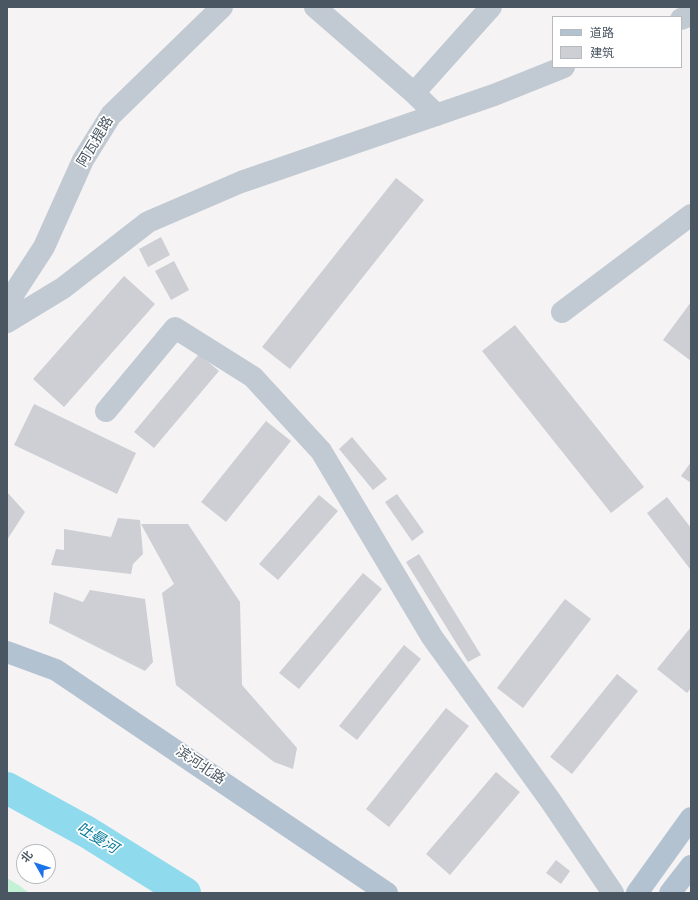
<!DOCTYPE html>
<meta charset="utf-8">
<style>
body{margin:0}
#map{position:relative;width:698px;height:900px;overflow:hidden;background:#f5f3f3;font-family:"Nunito Sans","Noto Sans SC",sans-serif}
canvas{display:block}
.frame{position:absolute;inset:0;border:8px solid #4a5661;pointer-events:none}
.legend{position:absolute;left:552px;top:16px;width:130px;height:52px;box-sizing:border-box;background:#fff;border:1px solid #b7bbc0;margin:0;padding:5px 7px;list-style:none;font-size:12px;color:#4a5661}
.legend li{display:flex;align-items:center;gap:8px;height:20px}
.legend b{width:20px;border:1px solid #b7bbc0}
.north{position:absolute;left:16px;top:844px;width:40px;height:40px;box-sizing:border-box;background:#fff;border:1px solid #b7bbc0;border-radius:50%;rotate:309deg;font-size:11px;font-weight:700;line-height:16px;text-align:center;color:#4a5661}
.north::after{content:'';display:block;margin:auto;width:14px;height:18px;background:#1a73e8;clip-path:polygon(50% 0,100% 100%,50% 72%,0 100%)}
</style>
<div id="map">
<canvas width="698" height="900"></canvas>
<div class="frame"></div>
<ul class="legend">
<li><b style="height:5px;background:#b3c2d1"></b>道路</li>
<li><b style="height:11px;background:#cdcfd5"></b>建筑</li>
</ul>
<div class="north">北</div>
</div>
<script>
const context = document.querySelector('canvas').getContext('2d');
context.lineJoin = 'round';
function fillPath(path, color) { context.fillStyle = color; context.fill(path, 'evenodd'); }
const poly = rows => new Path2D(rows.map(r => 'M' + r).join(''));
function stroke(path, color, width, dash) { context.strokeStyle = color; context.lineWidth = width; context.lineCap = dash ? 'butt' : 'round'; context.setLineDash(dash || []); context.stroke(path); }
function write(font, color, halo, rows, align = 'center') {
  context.font = font + ' "Nunito Sans","Noto Sans SC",sans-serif'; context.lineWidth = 3.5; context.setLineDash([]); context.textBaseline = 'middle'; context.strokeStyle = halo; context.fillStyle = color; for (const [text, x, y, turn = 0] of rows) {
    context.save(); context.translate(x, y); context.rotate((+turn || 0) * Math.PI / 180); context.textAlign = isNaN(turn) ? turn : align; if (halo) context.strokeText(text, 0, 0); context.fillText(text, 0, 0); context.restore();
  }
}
fillPath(poly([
 [7,878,20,886,29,893,7,893]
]), '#c3f1d5');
stroke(poly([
 [7,788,87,832,185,893]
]), '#90daee', 32);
fillPath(poly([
 [396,178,424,200,290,369,262,347],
 [161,237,170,255,148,267,139,249],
 [174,261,189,290,171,300,155,271],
 [124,276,155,304,64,407,33,379],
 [691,302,691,361,663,340],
 [515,325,644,487,611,513,482,351],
 [199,354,219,371,154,448,134,432],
 [34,404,136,453,117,494,14,445],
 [266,421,291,441,226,522,201,502],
 [352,437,387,479,373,490,339,449],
 [691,462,691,483,681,476],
 [7,492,25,512,7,540],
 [397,494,424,532,412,541,385,502],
 [319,495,338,511,278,580,259,564],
 [667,497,691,528,691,568,690,569,647,513],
 [118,518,140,520,143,554,133,564,131,574,51,565,56,549,64,550,64,529,111,537],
 [141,524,188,524,240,602,242,685,297,748,293,769,274,762,176,685,162,593,174,584],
 [419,554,481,655,468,662,406,562],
 [363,573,382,589,299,689,279,673],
 [90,590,145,599,153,662,145,671,49,623,54,592,83,602],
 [565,599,591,619,523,708,497,688],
 [691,627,691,688,687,693,657,669],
 [404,645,421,659,357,740,339,726],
 [617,674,638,691,572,774,550,757],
 [446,708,469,726,389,827,366,809],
 [496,772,520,792,450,875,426,854],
 [556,860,570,871,561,884,546,873]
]), '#cdcfd5');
stroke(poly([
 [315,7,414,93,437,115],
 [681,19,691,15],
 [414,93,491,7],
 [7,304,44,247,83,160,111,115,222,7],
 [562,312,691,215],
 [7,322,63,288,148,222,241,182,494,95,564,67],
 [106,411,175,328,253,377,321,451,432,637,550,800,613,893]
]), '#c1cad2', 22);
stroke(poly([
 [7,652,56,670,387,893],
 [637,893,691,818],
 [670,893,691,866]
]), '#b3c2d1', 22);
write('14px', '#4a5661', '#fff', [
 ["阿瓦提路",96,142,-59],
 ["滨河北路",200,766,34]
]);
write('italic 15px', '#0c7c9b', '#fff', [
 ["吐曼河",97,839,31]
]);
</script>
